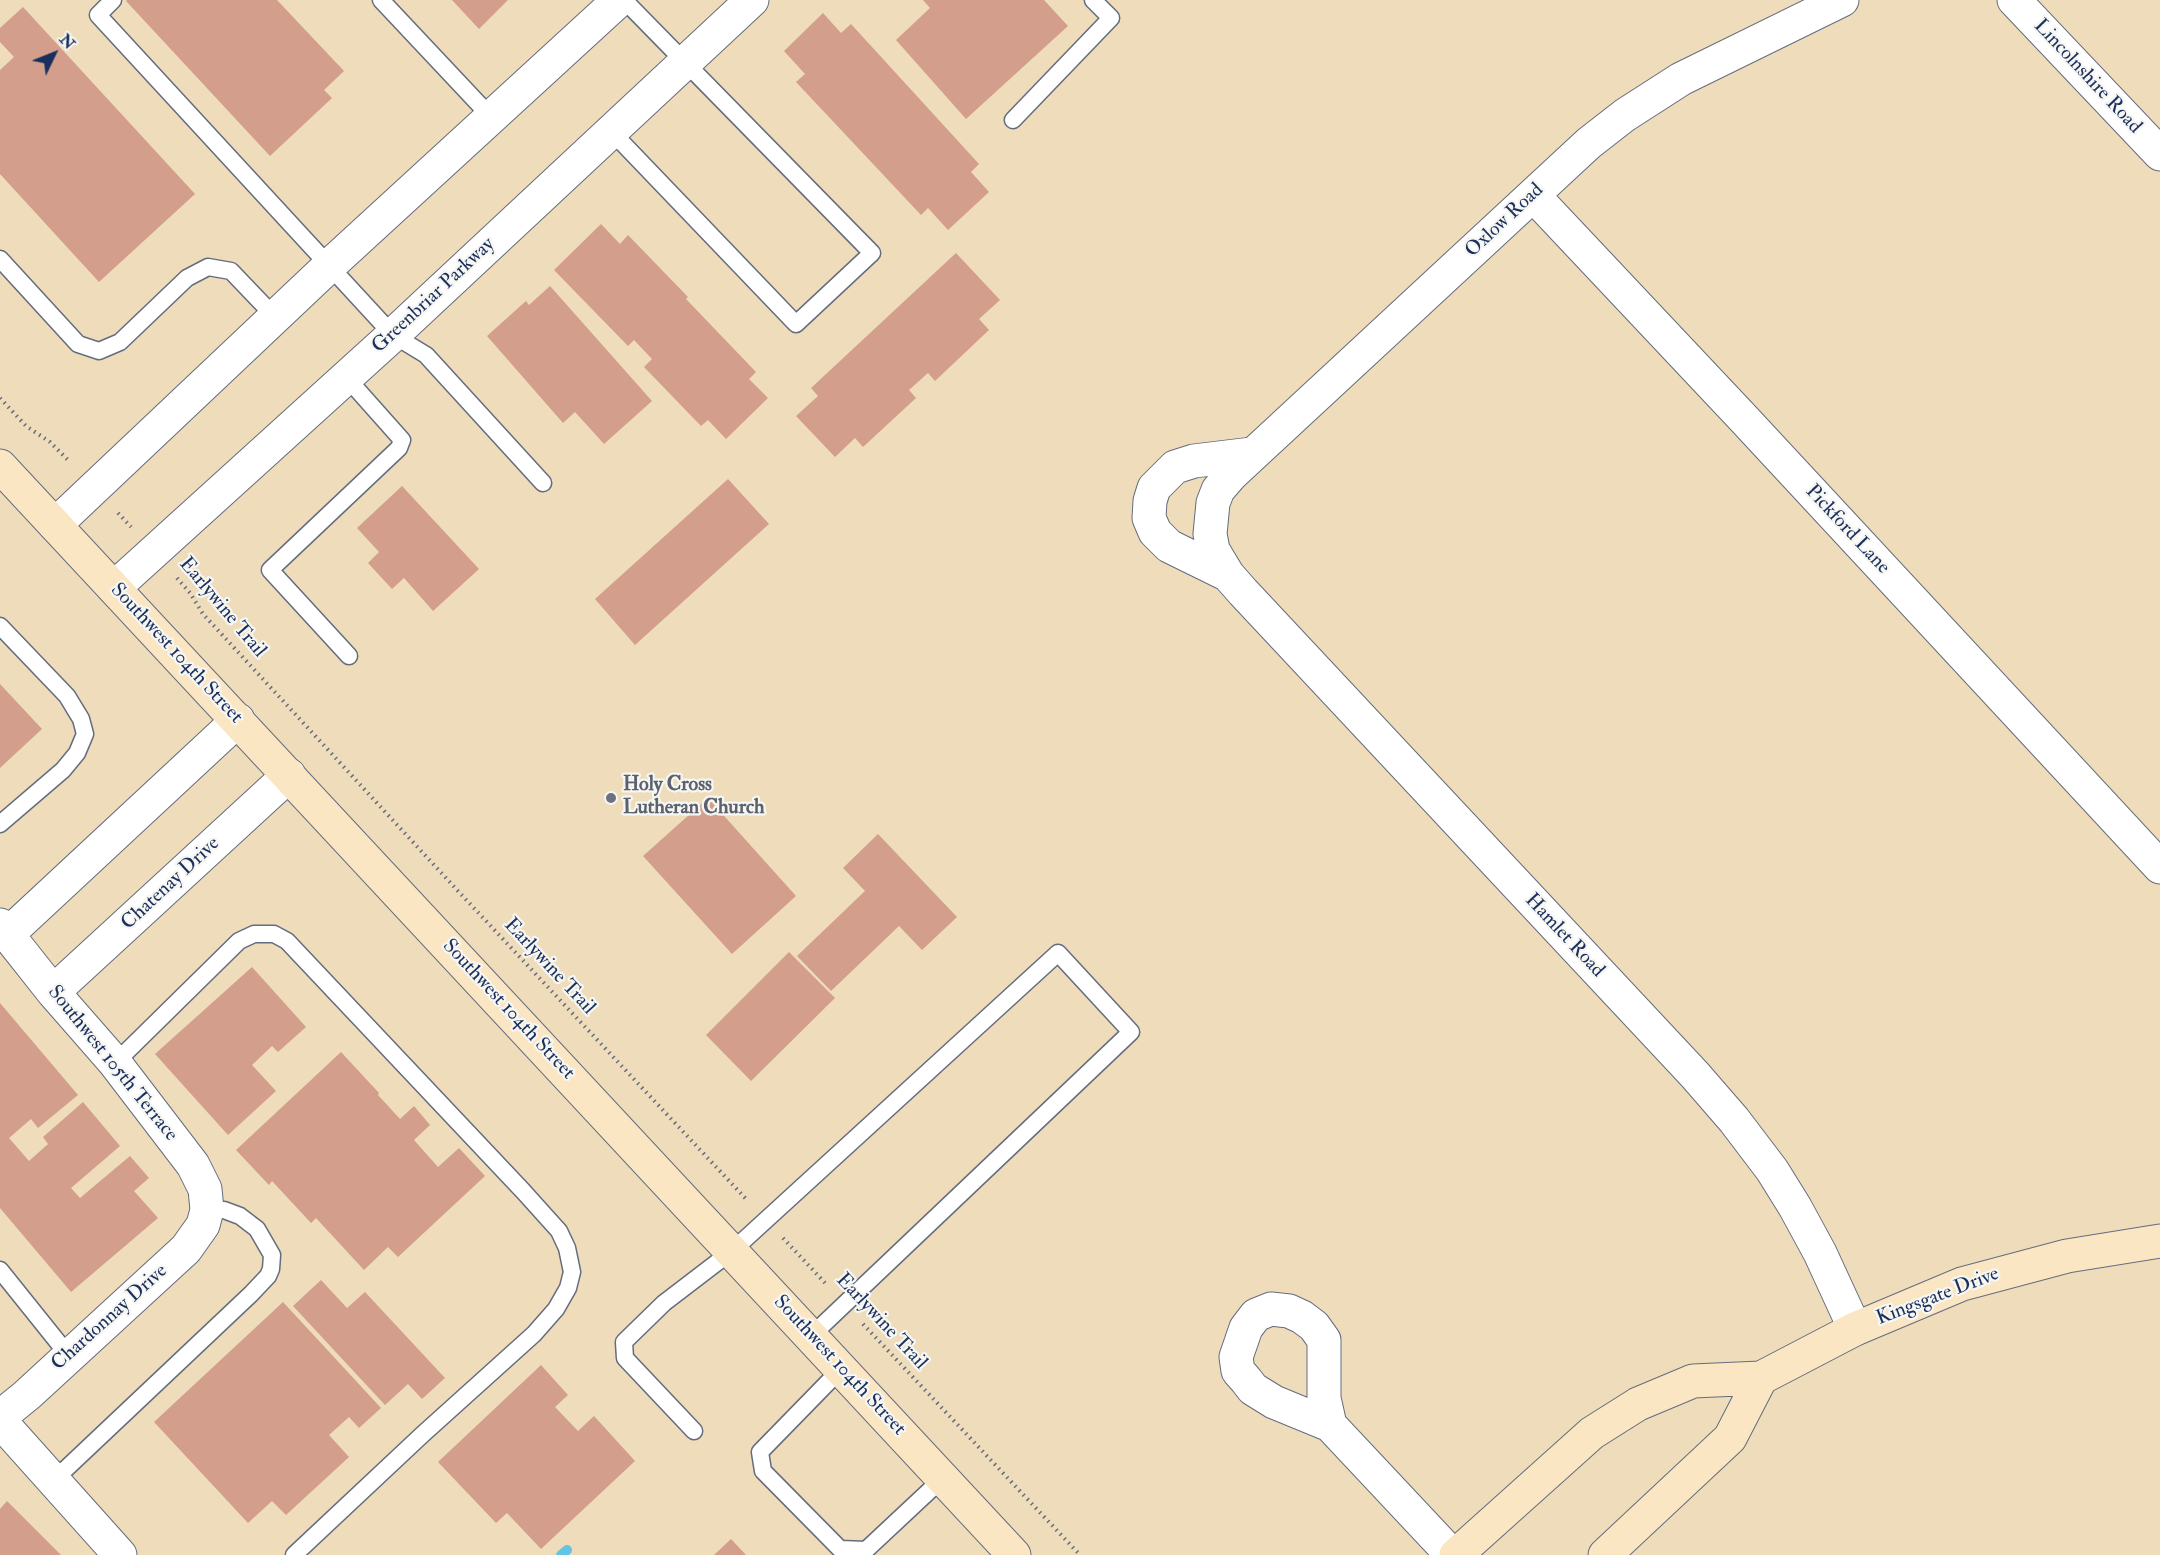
<!DOCTYPE html>
<style>
body{margin:0}
#map{position:relative;width:2160px;height:1555px;overflow:hidden;background:#eedcba;font-family:"IM FELL Double Pica",serif}
canvas{display:block}
.north{position:absolute;left:24px;top:24px;width:60px;height:60px;-webkit-text-stroke:4px #f6f6f2;paint-order:stroke;rotate:47deg;font-size:16px;font-weight:700;line-height:24px;text-align:center;color:#1b2f5e}
.north::after{content:'';display:block;margin:auto;width:21px;height:27px;background:#1b2f5e;clip-path:polygon(50% 0,100% 100%,50% 72%,0 100%)}
</style>
<div id="map">
<canvas width="2160" height="1555"></canvas>
<div class="north">N</div>
</div>
<script>
const context = document.querySelector('canvas').getContext('2d');
context.lineJoin = 'round';
const poly = rows => new Path2D(rows.map(r => 'M' + r).join(''));
function stroke(path, color, width, dash) { context.strokeStyle = color; context.lineWidth = width; context.lineCap = dash ? 'butt' : 'round'; context.setLineDash(dash || []); context.stroke(path); }
function fillPath(path, color) { context.fillStyle = color; context.fill(path, 'evenodd'); }
function write(font, color, halo, rows, align = 'center') {
  context.font = font + ' "IM FELL Double Pica",serif'; context.lineWidth = 4.5; context.setLineDash([]); context.textBaseline = 'middle'; context.strokeStyle = halo; context.fillStyle = color; for (const [text, x, y, turn = 0] of rows) {
    context.save(); context.translate(x, y); context.rotate((+turn || 0) * Math.PI / 180); context.textAlign = isNaN(turn) ? turn : align; if (halo) context.strokeText(text, 0, 0); context.fillText(text, 0, 0); context.restore();
  }
}
stroke(poly([
 [561,1555,567,1550]
]), '#63c5e1', 10);
fillPath(poly([
 [127,0,277,0,344,71,324,90,332,98,270,156,126,1],
 [452,0,508,0,479,29],
 [923,0,1044,0,1068,26,966,119,896,40,930,8],
 [23,7,195,194,99,282,0,174,0,70,14,57,0,42,0,28],
 [823,13,841,33,851,24,979,164,971,172,989,192,948,230,928,208,921,215,796,82,805,74,784,51],
 [601,224,620,244,628,235,688,297,686,299,756,372,749,379,768,398,726,439,708,420,701,426,644,367,652,359,634,340,628,346,554,270],
 [956,253,1000,300,979,319,989,330,935,381,928,373,909,390,916,398,863,447,855,438,835,457,796,416,818,396,811,388],
 [550,286,652,401,604,444,575,412,563,423,487,336,526,301,529,305],
 [728,479,769,524,635,645,595,599],
 [402,486,479,569,433,611,404,578,392,589,368,563,379,552,357,528],
 [0,684,42,729,0,768],
 [708,798,796,896,732,954,643,856],
 [878,834,957,917,922,950,899,926,831,991,797,956,865,891,843,868],
 [789,952,835,998,751,1081,706,1035],
 [252,967,306,1027,278,1052,272,1046,252,1065,276,1091,228,1135,155,1054],
 [0,1003,78,1095,38,1128,31,1119,9,1138,29,1161,48,1144,43,1137,83,1102,120,1146,71,1188,80,1198,130,1156,149,1178,134,1191,158,1218,71,1292,0,1208],
 [341,1052,379,1093,378,1095,400,1119,414,1106,430,1125,414,1140,438,1167,459,1148,485,1176,398,1257,388,1247,364,1270,316,1218,311,1223,272,1181,269,1185,236,1150],
 [321,1280,347,1308,365,1292,445,1378,422,1399,408,1384,385,1405,293,1306],
 [283,1302,381,1408,359,1428,349,1417,329,1435,349,1457,286,1515,272,1501,248,1523,154,1422],
 [541,1365,568,1395,555,1407,578,1431,594,1416,635,1461,541,1549,507,1513,496,1523,438,1462],
 [7,1501,61,1555,0,1555,0,1509],
 [731,1539,746,1555,714,1555]
]), '#d39e8b');
const lane = poly([
 [113,0,98,15,393,335,426,355,543,483],
 [381,0,491,117],
 [1013,120,1111,18,1093,0],
 [611,131,796,324,872,253,624,0],
 [0,259,78,344,99,351,120,342,187,278,208,267,231,271,275,317],
 [346,377,402,440,399,448,270,570,349,656],
 [0,626,67,696,81,719,85,734,77,753,63,770,0,824],
 [115,1063,239,941,254,934,274,934,287,941,523,1191,559,1231,567,1248,572,1272,568,1288,556,1309,534,1334,423,1434,294,1555],
 [0,1270,69,1356],
 [841,1369,760,1452,763,1471,840,1549,866,1550,943,1478],
 [694,1431,625,1358,624,1342,664,1303,732,1251,1058,953,1131,1032,811,1336],
 [53,1481,251,1294,268,1276,271,1269,272,1255,257,1229,240,1216,224,1210,207,1210]
]);
const street = poly([
 [1842,0,1681,79,1625,115,1589,143,1231,475,1218,490,1213,503,1210,534,1213,550,1228,575,1243,592,1695,1075,1734,1120,1772,1170,1795,1207,1820,1253,1855,1329],
 [2014,0,2160,154],
 [1533,195,1744,419,2160,867],
 [55,525,328,267,619,0],
 [1228,575,1169,546,1155,532,1149,518,1150,501,1154,488,1175,467,1194,461,1252,454],
 [114,588,393,335,752,0],
 [0,925,53,992,115,1063,193,1165,205,1189,207,1210,203,1225,186,1249,27,1395,0,1417],
 [8,934,238,720],
 [53,992,289,775],
 [0,1421,120,1555],
 [1330,1425,1324,1398,1324,1340,1314,1326,1302,1317,1289,1311,1271,1309,1256,1315,1246,1328,1236,1357,1238,1371,1246,1380,1253,1389,1274,1402,1330,1425,1452,1555]
]);
const secondary = poly([
 [0,466,1014,1555],
 [1456,1555,1592,1433,1638,1404,1693,1381,1761,1378,1855,1329,1962,1284,2067,1256,2160,1241],
 [1605,1555,1730,1438,1761,1378]
]);
stroke(lane, '#656c7e', 19);
stroke(street, '#656c7e', 35);
stroke(secondary, '#656c7e', 35);
stroke(poly([
 [0,398,26,426,50,442,70,462],
 [118,513,131,527],
 [177,578,190,593,203,614,458,891,747,1200],
 [783,1238,827,1285],
 [863,1324,1080,1555]
]), '#656c7e', 4, [1.5, 4.5]);
stroke(lane, '#fff', 16);
stroke(street, '#fff', 33);
stroke(secondary, '#fbe6c4', 33);
for (const [x, y, r, color] of [
 [611,798,6,"#6b7280"]
]) { const dot = new Path2D(); dot.arc(x, y, r, 0, 2 * Math.PI); context.fillStyle = color; context.fill(dot); stroke(dot, '#f6f6f2', 2); }
write('20px', '#1b2f5e', '#f6f6f2', [
 ["Lincolnshire Road",2087,77,47],
 ["Oxlow Road",1505,221,-43],
 ["Greenbriar Parkway",434,296,-43],
 ["Pickford Lane",1847,530,47],
 ["Earlywine Trail",222,608,50],
 ["Southwest 104th Street",176,654,47],
 ["Chatenay Drive",171,884,-43],
 ["Hamlet Road",1564,936,47],
 ["Earlywine Trail",549,967,47],
 ["Southwest 104th Street",508,1010,47],
 ["Southwest 105th Terrace",112,1064,51],
 ["Kingsgate Drive",1938,1297,-21],
 ["Chardonnay Drive",110,1318,-42],
 ["Earlywine Trail",881,1322,47],
 ["Southwest 104th Street",839,1366,47]
]);
write('bold 20px', '#5b616d', '#f6f6f2', [
 ["Holy Cross",623,786],
 ["Lutheran Church",623,809]
], 'left');
</script>
